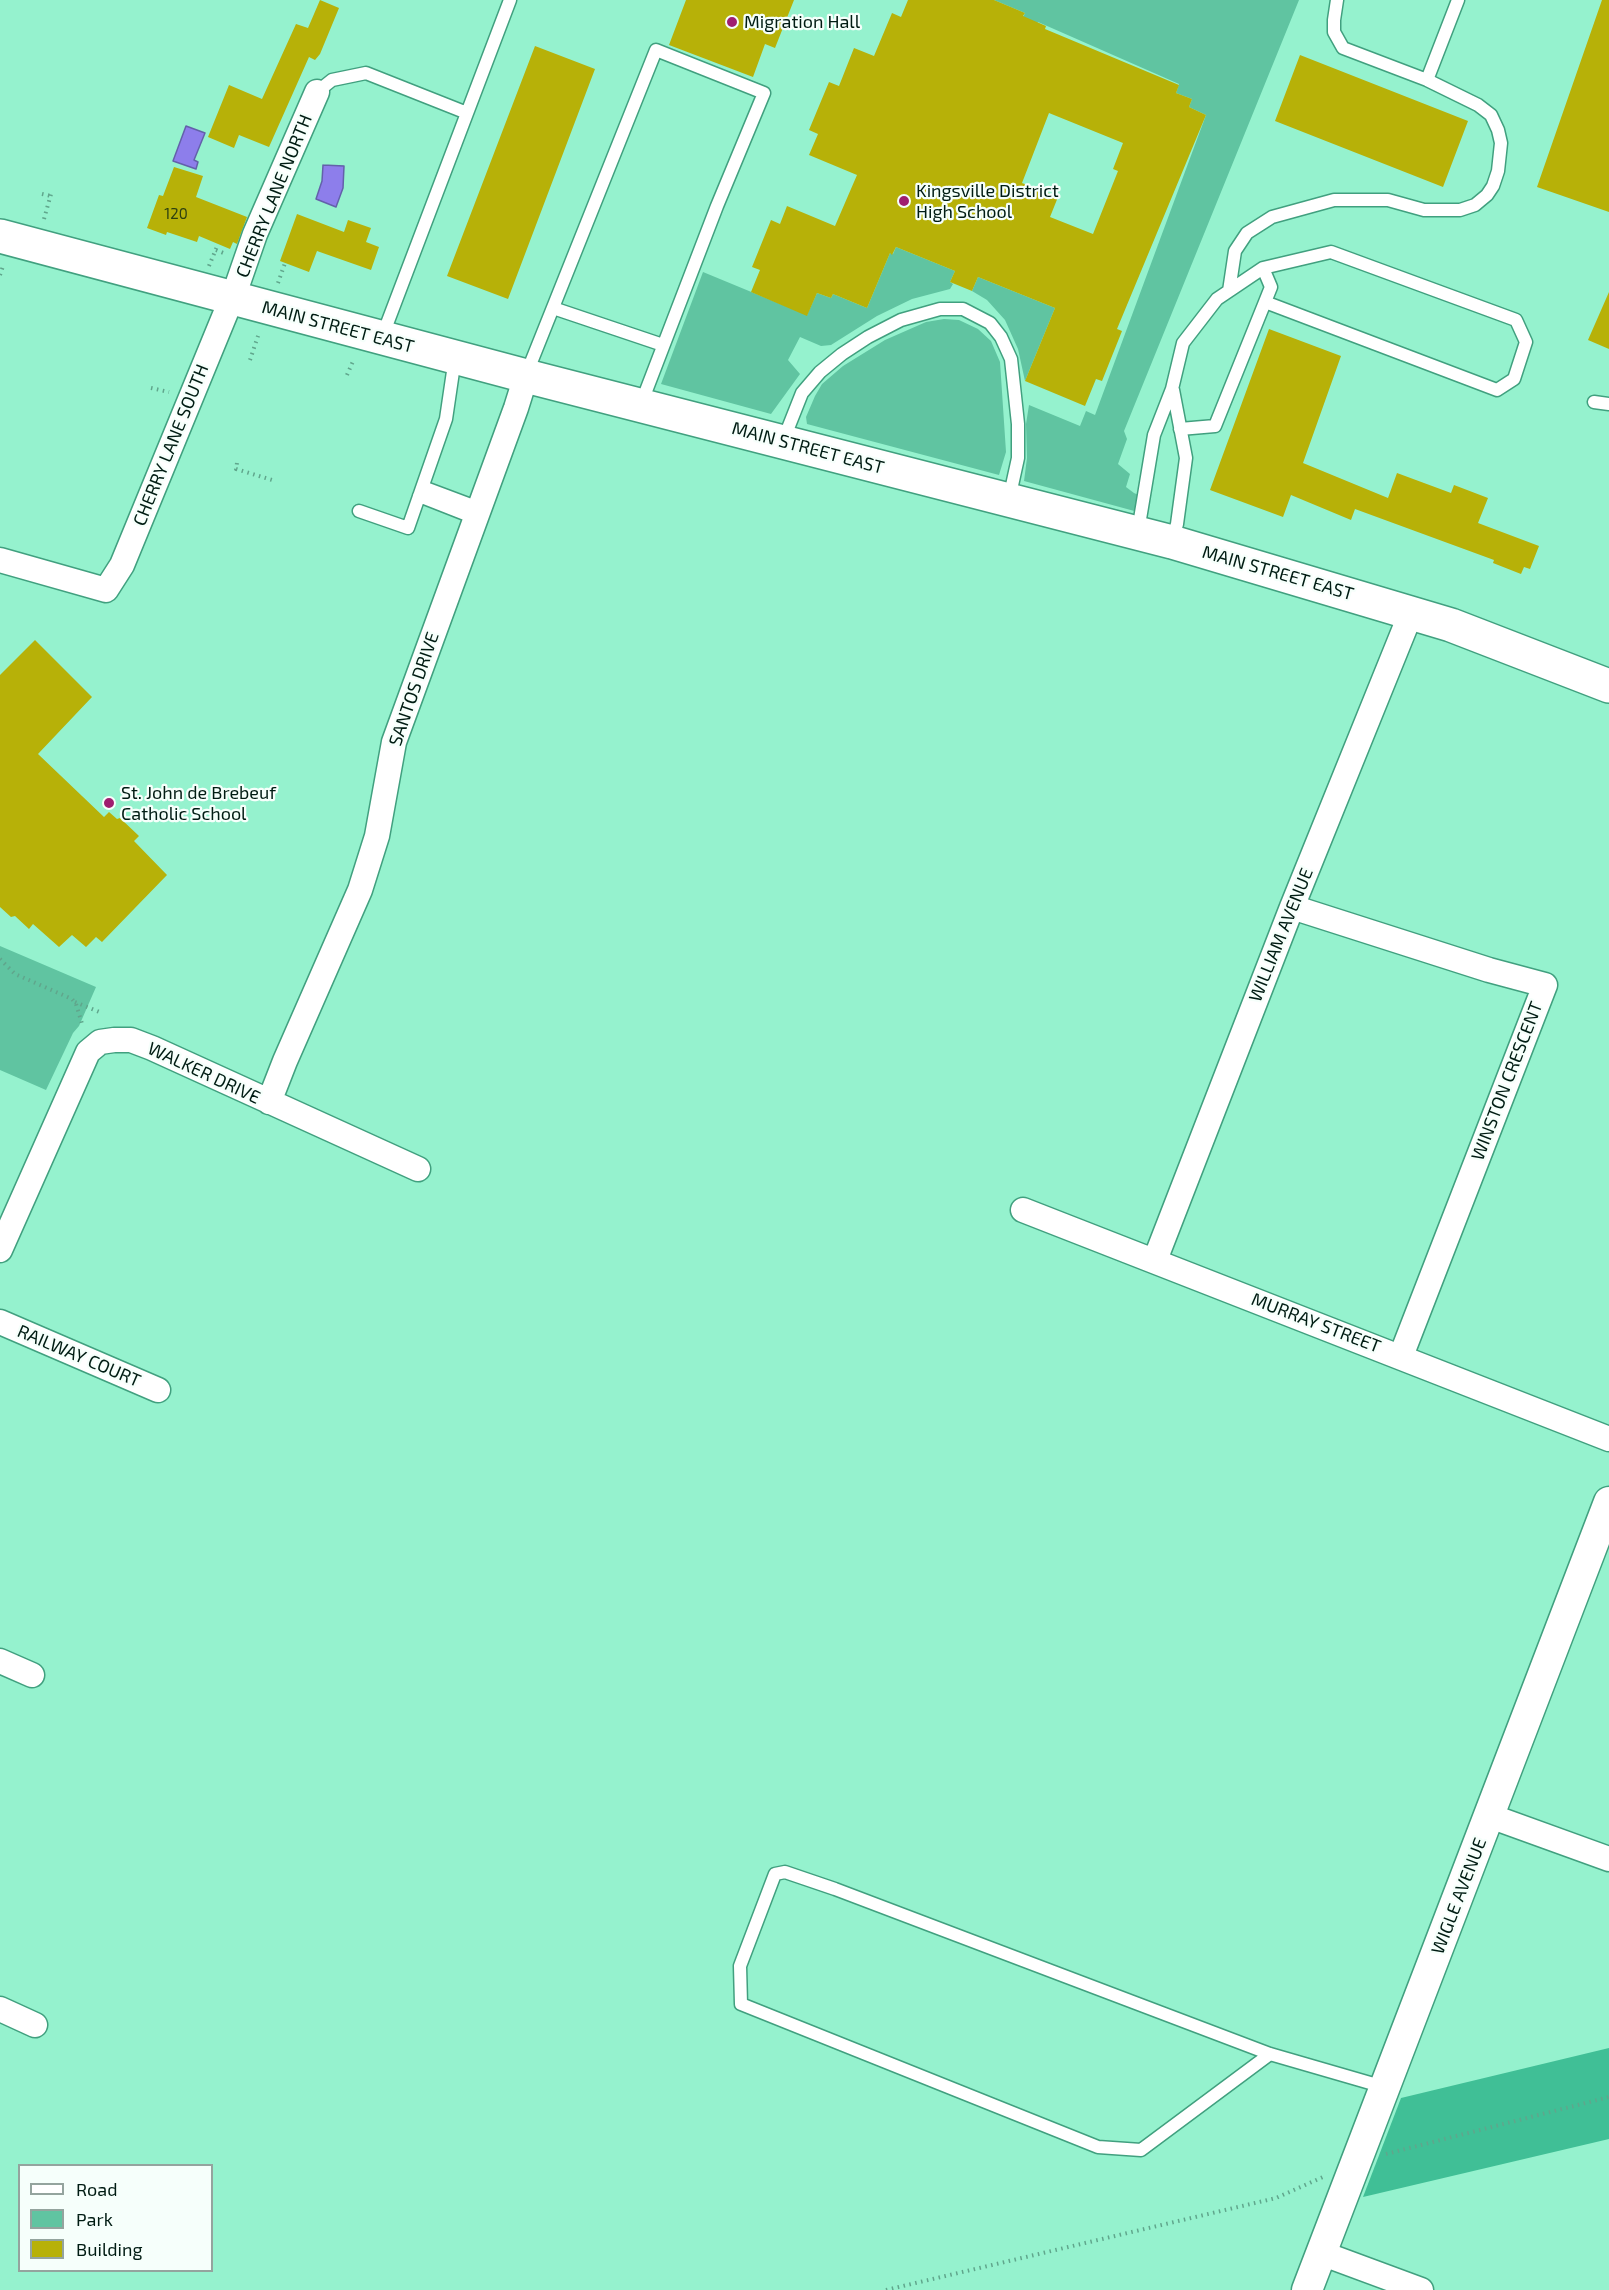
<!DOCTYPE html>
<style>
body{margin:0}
#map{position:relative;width:1609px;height:2290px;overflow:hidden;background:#95f2ce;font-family:"Exo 2",sans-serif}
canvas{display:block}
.legend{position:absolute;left:18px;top:2164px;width:195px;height:108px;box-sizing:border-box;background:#f6fffb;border:2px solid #94a49e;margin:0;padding:8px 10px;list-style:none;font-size:18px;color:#001c13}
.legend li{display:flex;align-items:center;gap:12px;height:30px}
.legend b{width:30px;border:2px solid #94a49e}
</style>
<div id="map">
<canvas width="1609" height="2290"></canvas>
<ul class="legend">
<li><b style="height:8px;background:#fff"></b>Road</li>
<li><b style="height:16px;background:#60c4a1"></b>Park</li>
<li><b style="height:16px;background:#b7b108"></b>Building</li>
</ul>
</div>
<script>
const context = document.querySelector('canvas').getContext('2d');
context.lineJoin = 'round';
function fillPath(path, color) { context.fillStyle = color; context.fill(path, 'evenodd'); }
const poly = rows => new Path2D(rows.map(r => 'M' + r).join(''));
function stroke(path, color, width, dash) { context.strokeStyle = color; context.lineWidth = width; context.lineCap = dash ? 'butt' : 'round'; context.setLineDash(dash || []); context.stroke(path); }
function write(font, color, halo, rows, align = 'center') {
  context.font = font + ' "Exo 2",sans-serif'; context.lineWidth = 4.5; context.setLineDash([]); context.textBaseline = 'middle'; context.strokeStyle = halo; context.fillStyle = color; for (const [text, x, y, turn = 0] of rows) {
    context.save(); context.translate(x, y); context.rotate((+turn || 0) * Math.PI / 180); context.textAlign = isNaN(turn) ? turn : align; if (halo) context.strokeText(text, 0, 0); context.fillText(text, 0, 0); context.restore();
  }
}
fillPath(poly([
 [994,0,1299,0,1124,431,1127,439,1118,464,1130,474,1126,487,1134,493,1143,497,1138,512,1024,481,1027,458,1026,424,1029,405,1080,426,1086,411,1095,415,1206,115,1189,107,1192,99,1176,93,1179,84,1038,22,1036,25,1022,19,1025,13],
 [896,247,955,271,950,282,953,284,950,289,912,299,877,316,831,345,821,346,800,337,788,360,800,374,771,414,661,384,703,272,807,315,817,293,831,298,833,294,867,308,890,253,893,254],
 [978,277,1055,308,1025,381,1018,349,1005,320,987,300,972,291],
 [944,319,959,320,978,329,991,341,1000,362,1006,452,999,475,807,424,806,417,815,396,822,384,843,366,885,340,926,322],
 [0,946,96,987,79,1026,73,1033,46,1090,0,1070]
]), '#60c4a1');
fillPath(poly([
 [1609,2048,1609,2139,1363,2197,1401,2098]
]), '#40bf96');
const water = poly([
 [186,126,205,133,194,160,198,162,196,169,173,161,186,126],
 [323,165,344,166,343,188,336,207,316,199,322,181,323,165]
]);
fillPath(water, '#8d7eeb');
stroke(water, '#6361aa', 1.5);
fillPath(poly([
 [320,0,339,8,320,54,315,60,309,57,269,147,239,135,234,148,208,137,229,85,262,99,296,24,308,28],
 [686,0,794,0,775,48,765,44,753,77,669,45],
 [908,0,994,0,1025,13,1023,16,1046,26,1045,29,1179,85,1176,93,1192,99,1189,107,1206,115,1117,329,1122,331,1102,381,1096,379,1085,406,1025,381,1055,308,978,277,972,291,950,282,955,271,896,247,892,255,890,253,867,308,833,294,831,298,817,293,807,316,751,292,760,270,752,267,771,220,780,224,787,206,835,226,857,175,809,155,818,134,809,130,829,82,839,86,854,48,874,56,892,13,901,17],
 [1049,113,1123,143,1113,169,1118,171,1093,234,1050,217,1058,197,1022,183],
 [1602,0,1609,0,1609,212,1537,187],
 [535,46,595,69,508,299,447,276],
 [1300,55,1468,121,1443,187,1275,121],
 [174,167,203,176,196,197,247,217,237,244,233,242,230,249,199,236,197,242,167,232,166,235,147,228,159,195,163,196],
 [297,214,344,232,348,220,371,228,366,242,379,247,371,270,317,251,309,272,280,261],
 [1609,292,1609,349,1588,340],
 [1269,329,1341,356,1303,463,1388,498,1397,473,1451,493,1454,485,1488,498,1478,523,1539,546,1530,569,1524,567,1521,574,1493,563,1494,560,1355,509,1351,520,1291,495,1283,517,1210,490],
 [35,640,92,697,38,754,104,817,109,812,117,819,120,818,139,836,134,841,167,875,102,942,96,937,86,947,72,935,59,947,33,924,29,929,15,916,11,917,0,907,0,675]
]), '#b7b108');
const service = poly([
 [1427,80,1458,0],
 [317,92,332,80,366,73,467,113],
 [1229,291,1235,251,1247,233,1272,217,1334,200,1388,200,1424,210,1460,210,1475,205,1487,195,1493,186,1498,171,1501,143,1498,130,1491,115,1478,105,1427,80,1343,48,1334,32,1334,20,1337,0],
 [553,308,663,345],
 [382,337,510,0],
 [526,375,656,50,764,93,717,206,641,404],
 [1594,402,1609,404],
 [1180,429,1215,426,1265,302],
 [783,441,802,393,820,372,842,354,868,337,901,320,940,309,963,309,990,323,1001,337,1011,359,1018,424,1018,458,1009,499],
 [423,487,479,508],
 [419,496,475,518],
 [359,511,408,528,446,419,455,358],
 [1138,531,1154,435,1172,389,1183,343,1217,299,1263,268,1331,252,1516,320,1526,342,1514,379,1497,390,1265,302,1271,287,1263,268],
 [1172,541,1177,524,1186,458,1173,390],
 [1270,2054,1141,2150,1098,2147,741,2004,740,1966,775,1874,785,1872,835,1889,1270,2054,1384,2087]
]);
const minor = poly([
 [0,560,106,590,122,565,238,283,255,234,317,92],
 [1292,907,1489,970,1545,985,1401,1356],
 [269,1102,285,1061,360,890,377,836,394,742,516,408,526,376],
 [1023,1210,1609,1439],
 [0,1250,88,1052,100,1042,114,1040,131,1040,152,1048,418,1169],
 [1155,1260,1292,907,1411,613],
 [0,1322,158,1390],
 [0,1661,32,1675],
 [1490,1816,1609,1859],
 [0,2009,35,2025],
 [1321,2253,1421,2290]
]);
const tertiary = poly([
 [1307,2290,1609,1502]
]);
const secondary = poly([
 [0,236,526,376,1172,542,1451,625,1609,686]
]);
stroke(service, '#41a07f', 15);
stroke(minor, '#41a07f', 27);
stroke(tertiary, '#41a07f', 33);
stroke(secondary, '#41a07f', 36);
stroke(poly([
 [42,194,51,196],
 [44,219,51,194],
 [216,250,226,254],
 [209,266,218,244],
 [0,275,3,266],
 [278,283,285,263],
 [250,360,259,333],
 [347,375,354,359],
 [151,388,169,392],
 [237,463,236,469,272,480],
 [0,959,15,974,72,999,76,1004,83,1027],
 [75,1002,102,1013],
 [1386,2154,1609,2097],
 [886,2290,1276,2198,1323,2177]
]), '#60a68c', 4, [1.5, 4.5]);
stroke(service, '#fff', 12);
stroke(minor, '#fff', 24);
stroke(tertiary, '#fff', 30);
stroke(secondary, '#fff', 33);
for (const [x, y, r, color] of [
 [732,22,6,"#9f1e70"],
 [904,201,6,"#9f1e70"],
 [109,803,6,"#9f1e70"]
]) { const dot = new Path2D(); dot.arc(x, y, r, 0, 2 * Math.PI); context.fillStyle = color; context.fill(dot); stroke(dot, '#f6fffb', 2); }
write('15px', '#2e4110', null, [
 ["120",176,214]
]);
write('18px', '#001c13', '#f6fffb', [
 ["Migration Hall",744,22],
 ["Kingsville District",916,191],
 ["High School",916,212],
 ["St. John de Brebeuf",121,793],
 ["Catholic School",121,814]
], 'left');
write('18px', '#001c13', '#f6fffb', [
 ["CHERRY LANE NORTH",274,196,-68],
 ["MAIN STREET EAST",338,327,15],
 ["CHERRY LANE SOUTH",171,445,-68],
 ["MAIN STREET EAST",808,448,15],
 ["MAIN STREET EAST",1278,573,16],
 ["SANTOS DRIVE",414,689,-71],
 ["WILLIAM AVENUE",1281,935,-68],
 ["WALKER DRIVE",204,1073,25],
 ["WINSTON CRESCENT",1507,1081,-69],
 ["MURRAY STREET",1316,1323,21],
 ["RAILWAY COURT",79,1356,23],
 ["WIGLE AVENUE",1459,1896,-69]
]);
</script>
